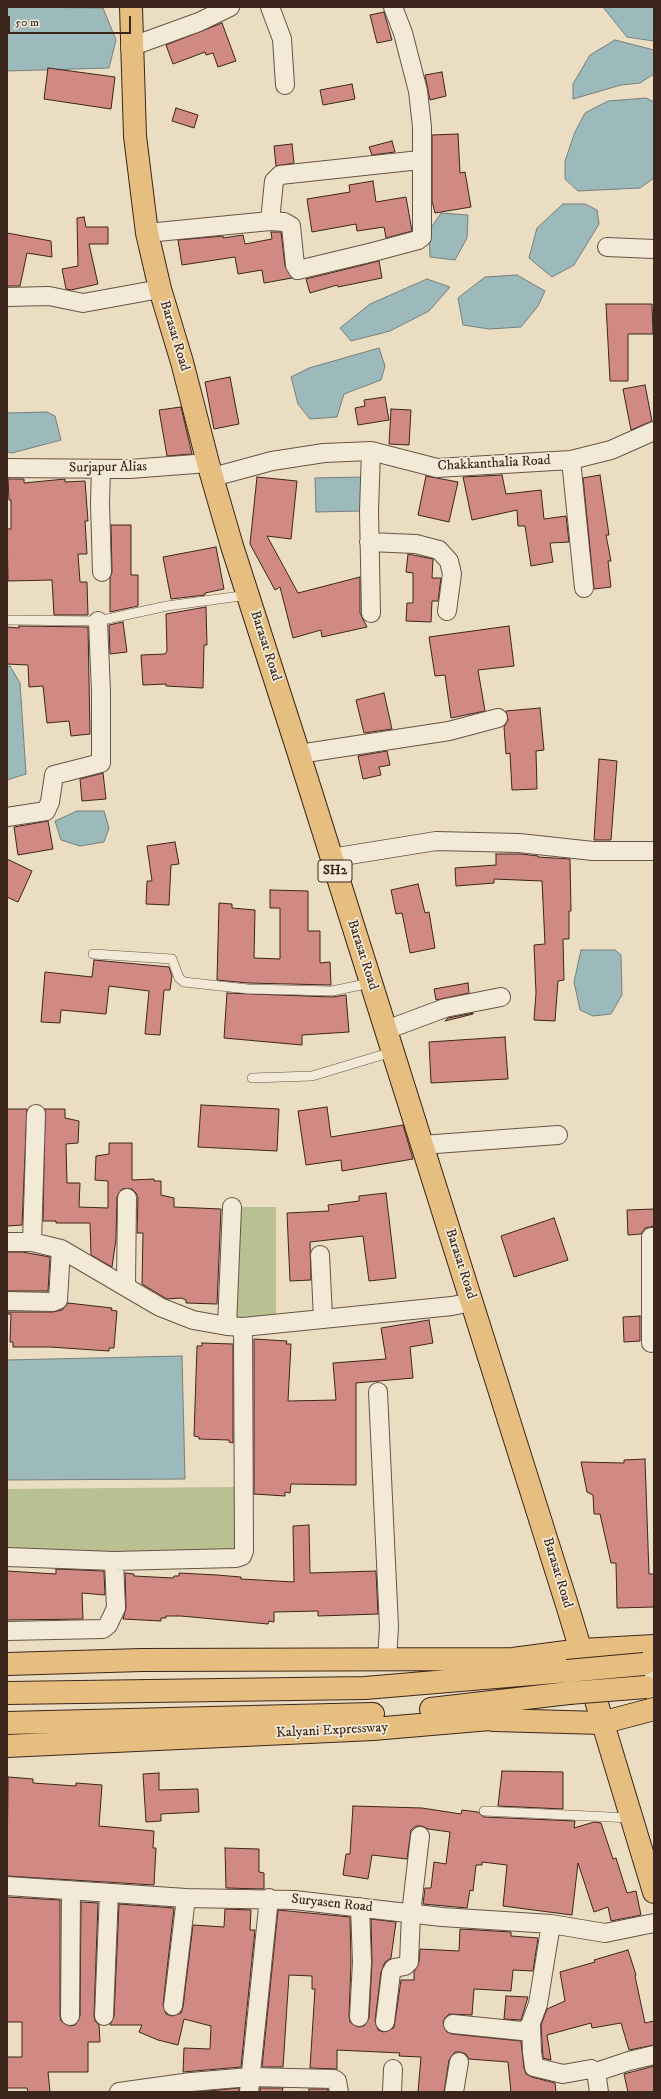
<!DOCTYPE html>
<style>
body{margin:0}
#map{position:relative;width:661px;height:2099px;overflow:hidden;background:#ebddc1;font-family:"IM FELL DW Pica",serif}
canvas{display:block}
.frame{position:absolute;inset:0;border:8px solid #3c261b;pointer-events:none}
.scale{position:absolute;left:8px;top:16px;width:123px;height:18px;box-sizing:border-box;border:2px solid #3c261b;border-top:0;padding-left:5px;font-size:12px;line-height:14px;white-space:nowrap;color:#3c261b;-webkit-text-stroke:3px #f2e9d7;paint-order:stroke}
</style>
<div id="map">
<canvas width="661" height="2099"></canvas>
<div class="frame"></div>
<div class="scale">50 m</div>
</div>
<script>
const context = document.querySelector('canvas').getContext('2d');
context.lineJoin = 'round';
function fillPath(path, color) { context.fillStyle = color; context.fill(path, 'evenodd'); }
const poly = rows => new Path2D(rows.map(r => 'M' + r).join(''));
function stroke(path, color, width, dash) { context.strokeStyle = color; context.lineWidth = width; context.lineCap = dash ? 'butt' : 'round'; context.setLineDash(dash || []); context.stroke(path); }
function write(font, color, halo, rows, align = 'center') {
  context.font = font + ' "IM FELL DW Pica",serif'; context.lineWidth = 3.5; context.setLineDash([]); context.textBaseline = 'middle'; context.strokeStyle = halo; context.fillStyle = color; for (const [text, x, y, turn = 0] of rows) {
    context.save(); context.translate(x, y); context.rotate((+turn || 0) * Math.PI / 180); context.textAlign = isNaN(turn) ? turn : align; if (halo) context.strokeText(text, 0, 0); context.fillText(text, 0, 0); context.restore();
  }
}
fillPath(poly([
 [235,1207,276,1207,276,1319,234,1323],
 [235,1487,237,1552,7,1552,7,1489]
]), '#b9c092');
const water = poly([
 [7,7,103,8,116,40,109,68,7,71,7,7],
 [603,7,654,7,654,41,627,37,603,7],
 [615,40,654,50,654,74,640,83,621,85,573,99,573,84,590,55,615,40],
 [646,98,654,102,654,178,640,188,578,191,565,179,565,161,575,132,585,113,608,101,646,98],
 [563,204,585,204,597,210,599,224,574,265,552,277,529,258,537,228,563,204],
 [441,213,468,215,467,238,455,260,430,257,429,231,441,213],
 [517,275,545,291,538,306,521,327,489,329,463,325,458,298,485,277,517,275],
 [427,279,450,287,429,311,390,331,351,341,340,328,370,304,427,279],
 [379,348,385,366,381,380,344,394,337,417,310,419,298,404,291,377,309,368,379,348],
 [47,412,55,416,61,440,12,453,7,452,7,413,47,412],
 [363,477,362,511,316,512,315,478,363,477],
 [10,666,20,683,26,774,7,780,7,667,10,666],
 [77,811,104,811,109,828,104,842,80,846,61,840,55,821,77,811],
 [581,950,615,950,621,955,622,995,611,1014,593,1016,580,1010,574,982,581,950],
 [182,1356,185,1479,7,1480,7,1360,182,1356]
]);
fillPath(water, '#9cbabc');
stroke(water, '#767f7c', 1);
const building = poly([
 [384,12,392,40,377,43,370,15,384,12],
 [222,23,236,61,218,67,213,53,206,55,205,52,173,64,166,45,222,23],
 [48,68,115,77,111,109,44,99,48,68],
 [442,72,446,96,430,100,425,75,442,72],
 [352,84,355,99,323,105,320,90,352,84],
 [176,108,198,115,194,128,172,121,176,108],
 [458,134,460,173,465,172,471,207,435,213,432,201,432,135,458,134],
 [392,141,395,152,372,155,369,147,392,141],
 [292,144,294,163,276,166,274,146,292,144],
 [373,181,376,202,406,197,412,231,386,238,384,227,357,231,356,224,312,232,307,199,350,192,349,185,373,181],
 [84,217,86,227,108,227,108,244,89,244,98,284,71,290,66,289,62,269,78,266,77,218,84,217],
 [271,232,281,232,285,266,292,278,264,283,262,270,238,274,235,257,182,265,178,240,223,236,223,238,243,235,245,244,272,239,271,232],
 [7,233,51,241,52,257,27,253,20,286,7,286,7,233],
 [379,261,382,278,338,287,337,285,310,293,306,279,379,261],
 [606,304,652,304,653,334,628,334,628,381,610,381,606,304],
 [230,377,239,424,214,429,205,382,230,377],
 [645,385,652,421,631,430,623,389,645,385],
 [385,397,389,420,358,425,355,408,365,406,364,400,385,397],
 [181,407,192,454,167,456,159,410,181,407],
 [391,409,411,410,409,445,389,444,391,409],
 [502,475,506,494,541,490,544,519,566,516,569,542,550,543,553,562,531,566,525,526,518,526,517,510,472,520,463,477,502,475],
 [600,475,609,535,606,535,611,561,608,561,611,587,594,589,583,478,600,475],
 [426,476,458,482,449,522,418,515,426,476],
 [257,477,297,481,291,539,267,536,298,593,360,577,360,613,367,627,322,637,321,630,293,638,280,587,275,590,250,544,257,477],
 [8,479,24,479,24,483,65,479,65,482,85,481,88,521,85,521,87,554,78,554,80,582,87,582,88,615,54,615,52,580,8,581,7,529,11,529,11,500,9,500,8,479],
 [111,525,131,525,131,575,138,575,138,606,110,612,110,578,112,572,111,525],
 [216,547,224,589,205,593,205,595,171,599,163,557,216,547],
 [408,554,433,559,432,578,441,578,438,601,432,601,431,622,406,621,407,603,413,603,413,573,406,572,408,554],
 [206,607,207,645,204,645,203,688,166,686,166,684,143,685,141,655,165,654,167,651,166,614,206,607],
 [123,622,127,652,110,654,109,625,123,622],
 [19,626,88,627,90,734,71,736,69,721,47,723,43,686,29,687,28,665,7,664,7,627,19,628,19,626],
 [509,626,514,666,478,670,485,711,451,718,445,675,435,676,429,637,509,626],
 [384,693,392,729,364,733,356,700,384,693],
 [540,708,544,750,536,751,537,789,512,790,510,753,506,754,504,727,508,720,506,711,540,708],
 [387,751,390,765,379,767,381,775,363,779,358,756,387,751],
 [599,759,617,761,611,840,594,840,599,759],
 [103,773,106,799,82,801,80,779,103,773],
 [48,821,53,849,18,855,14,827,48,821],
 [175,842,179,864,171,865,169,905,146,904,147,881,152,881,147,846,175,842],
 [496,854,521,854,538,856,538,857,570,859,571,911,569,911,569,939,563,939,564,980,558,981,555,1021,534,1020,536,993,534,945,545,944,542,881,494,879,494,883,456,886,455,868,496,865,496,854],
 [7,859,32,871,18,902,7,897,7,859],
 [418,884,425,913,429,912,435,948,410,953,402,913,396,914,391,890,418,884],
 [270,890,308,891,308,931,320,931,320,963,330,962,331,985,248,983,217,980,219,903,232,904,232,908,255,910,254,958,280,959,280,908,270,908,270,890],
 [94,960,169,967,172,976,170,990,164,990,160,1035,145,1034,149,991,109,986,106,1014,61,1010,60,1023,41,1022,45,972,92,977,94,960],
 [468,983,469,993,436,1000,434,989,468,983],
 [227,993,332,997,346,995,349,1032,302,1035,302,1045,224,1038,227,993],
 [473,1013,473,1014,445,1021,448,1018,473,1013],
 [505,1037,508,1079,431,1083,429,1042,505,1037],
 [201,1105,279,1109,277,1151,198,1147,201,1105],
 [327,1107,331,1137,403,1125,413,1159,342,1171,341,1160,306,1165,298,1111,327,1107],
 [7,1109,27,1109,22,1225,7,1226,7,1109],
 [45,1109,65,1109,65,1118,79,1121,78,1143,66,1144,67,1183,80,1183,79,1207,108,1208,108,1181,95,1180,96,1156,109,1154,109,1143,132,1143,132,1180,154,1179,154,1181,161,1181,161,1195,174,1198,174,1207,221,1209,217,1304,186,1303,186,1300,181,1298,167,1299,142,1284,143,1233,137,1233,138,1198,136,1193,132,1189,122,1189,117,1197,116,1239,112,1267,91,1255,90,1223,56,1223,56,1221,43,1221,45,1109],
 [386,1193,396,1278,369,1281,363,1236,310,1242,311,1280,290,1281,287,1213,329,1211,328,1205,359,1201,359,1196,386,1193],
 [654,1209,654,1226,645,1228,641,1234,628,1235,627,1210,654,1209],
 [554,1218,568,1260,514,1277,501,1236,554,1218],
 [7,1252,22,1252,50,1257,48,1291,7,1291,7,1252],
 [68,1303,112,1308,111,1310,117,1311,114,1348,109,1348,109,1351,50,1347,13,1347,13,1342,10,1342,11,1314,7,1314,7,1312,53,1312,62,1310,68,1303],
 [640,1316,640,1341,624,1342,623,1317,640,1316],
 [429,1320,433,1343,410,1347,413,1378,356,1383,356,1485,291,1484,290,1493,285,1492,285,1496,254,1494,254,1339,287,1341,286,1344,291,1344,288,1401,336,1400,333,1363,386,1359,381,1328,429,1320],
 [202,1343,233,1344,233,1443,229,1442,229,1440,199,1439,199,1437,194,1436,197,1346,202,1346,202,1343],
 [645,1459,649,1574,654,1574,654,1607,617,1608,616,1563,611,1563,600,1514,594,1514,593,1495,587,1492,581,1462,624,1463,624,1460,645,1459],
 [309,1525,310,1573,376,1571,378,1614,318,1616,318,1611,274,1612,274,1622,269,1621,268,1624,181,1616,166,1616,166,1618,161,1618,161,1621,123,1619,126,1608,125,1573,134,1574,134,1576,173,1578,174,1576,179,1576,179,1573,217,1575,241,1577,241,1579,294,1582,293,1526,309,1525],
 [56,1569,104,1571,105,1595,82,1593,83,1619,7,1620,7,1571,56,1574,56,1569],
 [502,1771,563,1772,563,1809,498,1806,502,1771],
 [159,1773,159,1790,198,1789,199,1812,161,1814,161,1821,146,1822,143,1774,159,1773],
 [8,1777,33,1779,33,1783,76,1786,76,1783,102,1785,99,1826,154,1831,153,1848,156,1848,154,1885,7,1876,8,1777],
 [353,1806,422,1808,461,1814,462,1810,478,1812,484,1817,575,1821,574,1828,594,1822,601,1823,613,1859,616,1858,627,1893,636,1891,641,1915,611,1921,608,1907,594,1912,578,1863,572,1915,503,1906,507,1865,482,1862,482,1865,476,1865,473,1891,470,1890,467,1908,423,1904,425,1888,431,1888,434,1862,446,1864,450,1832,428,1829,422,1826,416,1826,411,1830,407,1859,372,1855,368,1879,343,1875,346,1854,350,1854,353,1806],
 [225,1848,259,1849,259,1872,264,1873,264,1889,226,1888,225,1848],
 [7,1897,60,1900,60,2016,61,2021,70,2026,75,2025,80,2016,81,1902,98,1903,94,2016,95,2021,99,2025,100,2042,88,2042,88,2072,48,2072,50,2092,28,2092,27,2088,7,2088,7,2057,22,2057,22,2022,7,2022,7,1897],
 [119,1904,174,1908,163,2005,166,2014,172,2016,181,2013,183,2007,193,1925,224,1927,225,1909,251,1910,250,1930,255,1930,241,2067,183,2072,184,2048,210,2049,211,2026,184,2019,178,2045,158,2040,139,2032,142,2025,110,2025,114,2016,119,1904],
 [278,1910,350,1917,351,1962,349,2016,350,2022,358,2027,364,2026,369,2018,372,1962,371,1919,396,1922,391,1958,385,1962,381,1972,375,2021,378,2030,384,2032,394,2028,401,1980,414,1980,414,1972,419,1962,420,1949,459,1951,460,1929,511,1932,511,1936,538,1938,533,1971,513,1970,511,1991,474,1989,472,2015,449,2014,445,2018,443,2023,447,2032,452,2034,521,2041,524,2068,526,2074,532,2077,555,2083,556,2092,511,2092,508,2062,469,2059,466,2054,460,2052,455,2052,449,2060,444,2092,418,2092,421,2057,399,2056,400,2053,337,2050,337,2069,310,2068,315,1989,312,1989,312,1976,289,1975,283,2067,262,2067,278,1910],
 [628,1950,636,1975,635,1976,645,2023,654,2021,654,2045,629,2050,621,2023,592,2028,591,2023,547,2035,551,2060,543,2058,541,2025,547,2009,565,2001,560,1972,595,1962,594,1960,628,1950],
 [506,1996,528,1997,521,2020,504,2019,506,1996],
 [654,2066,654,2092,628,2092,624,2074,654,2066],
 [239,2088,239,2092,197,2092,239,2088],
 [260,2088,283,2088,282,2092,260,2092,260,2088],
 [309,2089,328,2089,328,2092,309,2092,309,2089]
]);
fillPath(building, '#d18983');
stroke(building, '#3c261b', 1);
const lane = poly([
 [7,620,98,621,167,606,248,595],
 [93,954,172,959,179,978,184,982,248,989,332,991,371,983],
 [252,1078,312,1076,392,1052],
 [484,1811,631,1818]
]);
const street = poly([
 [270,7,282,39,285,85],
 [130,47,199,22,230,7],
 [270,221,284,222,291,226,295,265,298,270,373,252,418,240,422,237,422,127,418,91,403,33,393,7],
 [147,233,270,221,274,181,280,175,420,160],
 [607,247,654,249],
 [7,297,49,296,83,303,160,289],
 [371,451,369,511,371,613],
 [571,460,584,588],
 [7,468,130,469,208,463],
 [101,469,100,503,102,572],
 [213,477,272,461,324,453,371,451,437,468,571,460,611,450,654,431],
 [369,542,416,544,439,550,449,561,452,574,447,611],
 [299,754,449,731,498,718],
 [7,817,46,811,50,802,54,775,101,763,101,692,98,621],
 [331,858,436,841,519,843,593,851,654,851],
 [386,1030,445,1008,501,997],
 [422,1145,558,1135],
 [7,1242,32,1242,61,1249,160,1307,193,1320,227,1326,243,1327,452,1306,471,1302],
 [32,1242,36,1114],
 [320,1255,323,1318],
 [126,1285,127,1198],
 [7,1301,53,1302,58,1300,61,1249],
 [227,1326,232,1207],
 [651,1343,651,1237,654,1237],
 [378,1392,389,1627,387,1660],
 [7,1557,114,1561,236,1558,242,1556,244,1551,243,1327],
 [7,1631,103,1629,108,1625,116,1608,114,1561],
 [7,1886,186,1898,294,1900,442,1917,551,1924,605,1933,654,1923],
 [173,2006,186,1898],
 [70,2016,71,1890],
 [104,2016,109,1893],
 [359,2017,362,1962,360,1907],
 [385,2022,391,1973,394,1968,405,1966,409,1962,411,1914,420,1836],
 [453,2024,522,2031,529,2028,538,2004,551,1924],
 [531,2026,532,2052,534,2067,563,2074,591,2069,596,2072,599,2092],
 [596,2072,629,2061,654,2055],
 [119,2092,191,2082,250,2077,334,2079,337,2081,339,2092],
 [249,2092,269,1898],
 [392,2092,393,2069],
 [454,2092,459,2062]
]);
const primary = poly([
 [131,7,135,136,147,233,160,289,182,362,208,463,232,546,299,754,568,1608,654,1892]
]);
const highway = poly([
 [7,1664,142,1660,513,1659,581,1650,654,1646],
 [7,1693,365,1688,567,1671],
 [431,1709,569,1693],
 [7,1723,373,1714],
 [7,1746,373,1729,490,1719,494,1720,601,1723,654,1709]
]);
stroke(lane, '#685444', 10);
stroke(street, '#685444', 20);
stroke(primary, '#3c261b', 24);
stroke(highway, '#3c261b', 24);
stroke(lane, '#f2e9d7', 9);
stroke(street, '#f2e9d7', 18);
stroke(primary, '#e6be80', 22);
stroke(highway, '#e6be80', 22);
const highwayBridge = poly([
 [567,1671,644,1664],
 [569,1693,646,1687]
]);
stroke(highwayBridge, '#3c261b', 24, []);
stroke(highwayBridge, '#e6be80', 22);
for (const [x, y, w] of [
 [335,871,34]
]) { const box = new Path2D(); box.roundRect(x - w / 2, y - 11, w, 22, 3); context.fillStyle = '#f2e9d7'; context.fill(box); stroke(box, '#3c261b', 1); }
write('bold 13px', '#3c261b', null, [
 ["SH2",335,871]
]);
write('14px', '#3c261b', '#f2e9d7', [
 ["Barasat Road",174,336,73],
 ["Chakkanthalia Road",494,464,-3],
 ["Surjapur Alias",108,468,-1],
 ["Barasat Road",265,646,72],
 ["Barasat Road",362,955,72],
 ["Barasat Road",460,1264,72],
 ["Barasat Road",557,1573,73],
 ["Kalyani Expressway",332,1731,-3],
 ["Suryasen Road",332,1904,6]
]);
</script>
